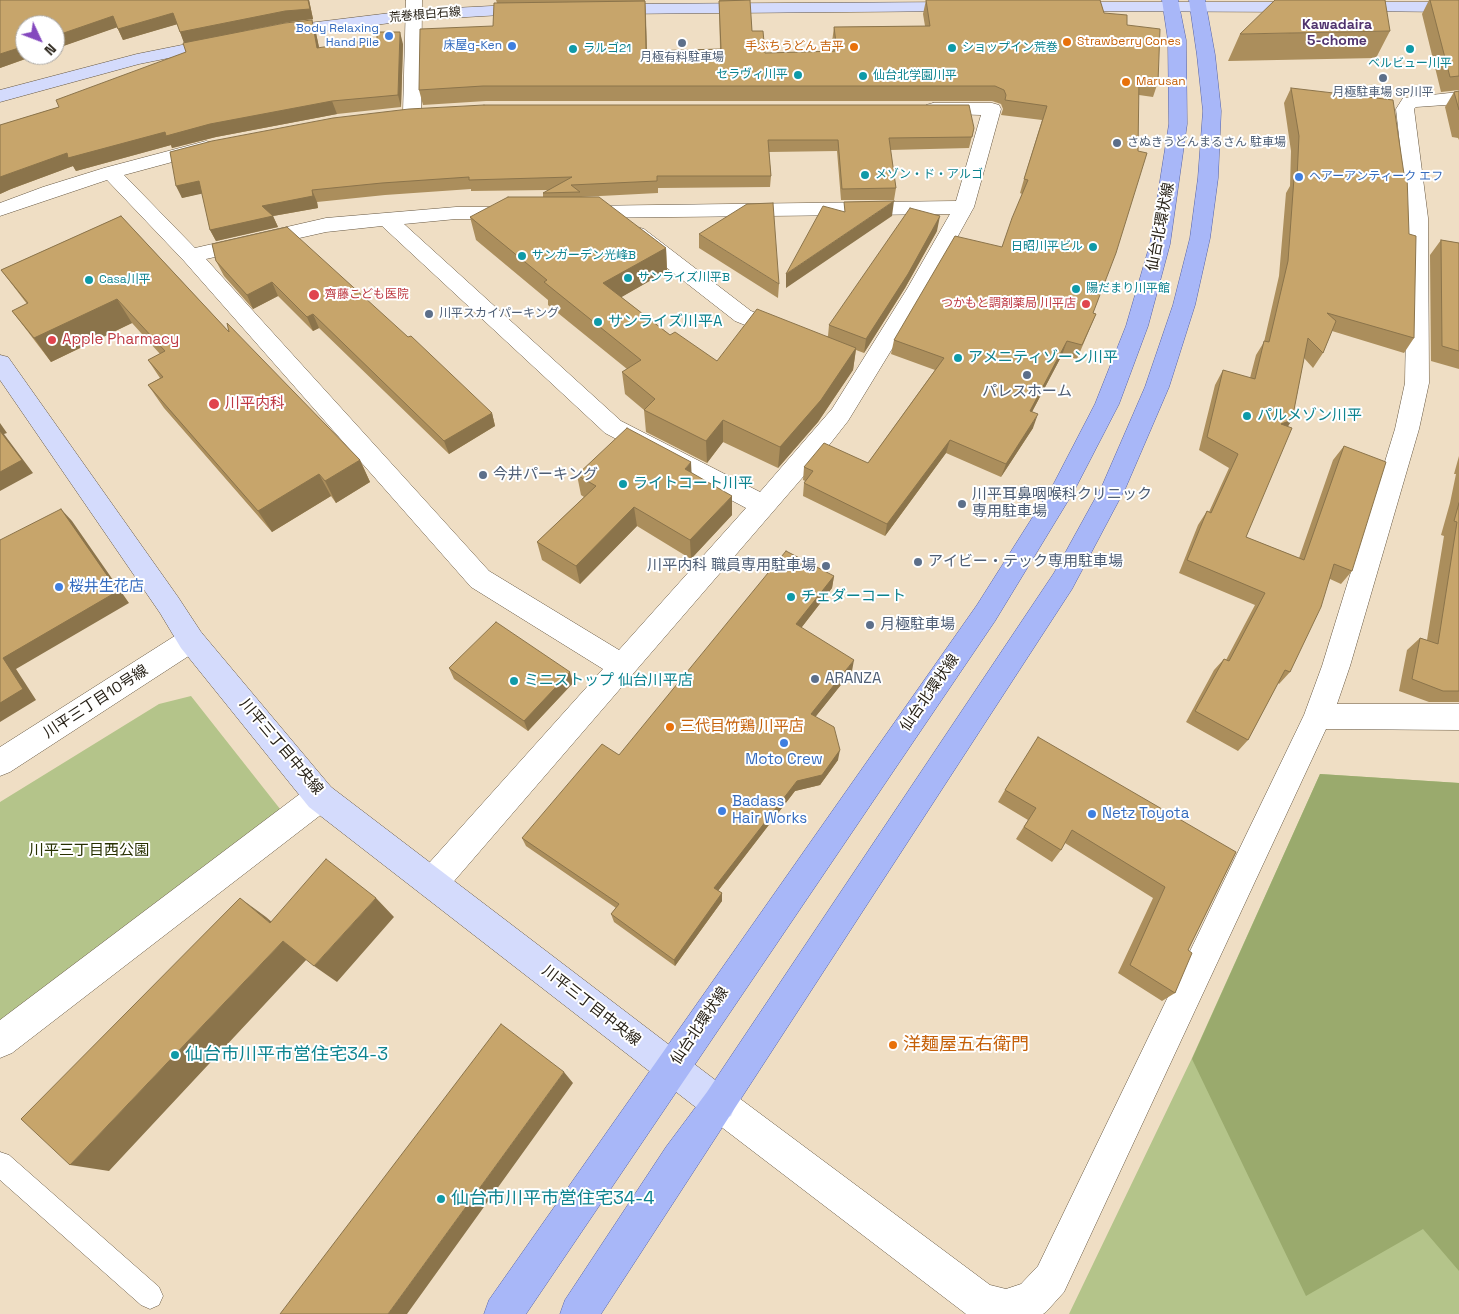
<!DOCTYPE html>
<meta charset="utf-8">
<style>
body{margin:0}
#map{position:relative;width:1459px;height:1314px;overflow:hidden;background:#efdec4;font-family:"Space Grotesk",sans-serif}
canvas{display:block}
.north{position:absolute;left:15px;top:15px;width:50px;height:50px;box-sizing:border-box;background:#fff;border:1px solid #a9a6a2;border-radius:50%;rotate:133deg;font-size:14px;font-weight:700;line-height:20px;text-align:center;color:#272117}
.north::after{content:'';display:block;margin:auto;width:18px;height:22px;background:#8448be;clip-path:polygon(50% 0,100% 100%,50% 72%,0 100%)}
</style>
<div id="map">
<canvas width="1459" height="1314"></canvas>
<div class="north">N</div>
</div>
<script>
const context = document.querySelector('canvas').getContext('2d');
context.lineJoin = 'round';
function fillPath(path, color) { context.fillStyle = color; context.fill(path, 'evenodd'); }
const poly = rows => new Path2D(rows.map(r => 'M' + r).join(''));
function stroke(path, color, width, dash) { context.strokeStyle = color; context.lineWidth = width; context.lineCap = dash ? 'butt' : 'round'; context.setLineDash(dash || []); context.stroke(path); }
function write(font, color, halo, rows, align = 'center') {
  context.font = font + ' "Space Grotesk","Noto Sans JP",sans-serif'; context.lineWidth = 4; context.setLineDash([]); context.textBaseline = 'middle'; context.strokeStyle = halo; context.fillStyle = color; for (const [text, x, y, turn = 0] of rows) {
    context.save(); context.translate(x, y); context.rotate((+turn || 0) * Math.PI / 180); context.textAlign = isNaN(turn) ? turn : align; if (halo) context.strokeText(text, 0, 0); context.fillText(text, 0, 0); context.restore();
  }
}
fillPath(poly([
 [191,696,284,814,0,1027,0,802,159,704],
 [1320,774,1459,783,1459,1314,1069,1314,1192,1058]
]), '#b4c48a');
fillPath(poly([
 [1320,774,1459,783,1459,1271,1423,1229,1306,1296,1192,1059]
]), '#9aaa6d');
const lane = poly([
 [0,1152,9,1155,159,1287,163,1296,159,1305,150,1309,141,1305,0,1180,0,1152]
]);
const street = poly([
 [406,0,422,0,421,113,419,117,412,119,405,117,403,113,406,0],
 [1459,92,1459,104,1416,107,1414,109,1428,218,1429,383,1419,429,1350,666,1337,704,1459,704,1459,730,1326,729,1064,1292,1046,1312,1043,1314,966,1314,707,1116,702,1104,707,1092,719,1087,731,1092,990,1285,1006,1289,1021,1284,1038,1266,1304,715,1322,666,1395,429,1405,383,1408,218,1396,109,1403,98,1459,92],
 [933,103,992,103,999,105,1001,109,974,207,928,290,848,421,815,463,443,894,432,898,421,894,416,883,421,872,603,669,471,587,184,261,107,180,0,216,0,203,43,187,104,168,206,141,213,143,216,147,213,151,124,175,195,248,326,218,456,207,515,207,522,208,525,213,522,218,515,219,456,219,404,224,621,421,760,492,832,409,907,289,950,214,581,218,574,217,571,212,574,207,581,206,956,201,981,115,926,113,924,109,926,105,933,103],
 [382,226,605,433,746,508,619,650,489,571,206,259,326,232,382,226],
 [637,227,644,229,751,311,791,327,794,332,791,337,783,340,775,337,735,321,630,239,627,234,630,229,637,227],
 [191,628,201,632,205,640,201,648,10,772,0,776,0,747,181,632,191,628],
 [320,783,331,787,335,797,331,807,12,1053,0,1058,0,1020,309,787,320,783]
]);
const secondary = poly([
 [962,2,968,3,970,7,968,11,608,14,602,13,600,9,602,5,608,4,962,2],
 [1065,2,1305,2,1311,3,1313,7,1311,11,1305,12,1059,11,1057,7,1059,3,1065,2],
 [1350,2,1459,2,1459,12,1344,11,1342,7,1344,3,1350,2],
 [530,4,536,5,538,9,536,13,415,20,276,37,270,36,267,32,270,28,276,27,415,10,530,4],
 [222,37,228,38,231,42,228,46,139,64,0,102,0,90,137,54,222,37],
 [0,355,8,357,178,597,201,632,331,787,731,1092,736,1104,731,1116,719,1121,707,1116,309,807,181,648,160,613,0,380,0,355]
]);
const primary = poly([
 [1162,0,1178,0,1186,40,1187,124,1170,244,1148,326,1119,404,1074,491,995,621,526,1314,484,1314,489,1300,977,605,1053,485,1095,404,1126,326,1150,244,1169,124,1168,40,1162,0],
 [1189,0,1205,0,1215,55,1221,111,1218,178,1210,238,1195,305,1169,387,1126,487,1072,589,601,1314,560,1314,565,1300,666,1147,707,1092,1054,573,1102,486,1145,387,1173,305,1190,238,1198,178,1203,111,1197,55,1189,0]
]);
stroke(lane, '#665741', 1);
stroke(street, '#665741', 1);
stroke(secondary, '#665741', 1);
stroke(primary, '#5563a7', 1);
fillPath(lane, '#fff');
fillPath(street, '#fff');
fillPath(secondary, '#d4dbfc');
fillPath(primary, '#a8b7f8');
fillPath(poly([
 [0,0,309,0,313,19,289,22,243,31,316,33,319,48,403,44,401,107,337,114,216,137,172,148,171,145,76,171,73,166,11,189,0,194,0,125,59,107,186,52,184,42,177,24,123,40,117,27,0,68],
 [496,0,645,0,647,51,720,49,719,0,749,0,752,31,765,53,833,51,832,42,834,27,925,26,923,14,926,0,921,0,1100,0,1104,13,1127,25,1158,82,1153,97,1139,95,1093,313,1096,314,1077,359,1062,355,1032,412,1033,428,1001,477,946,453,885,536,803,496,804,483,805,481,803,480,804,467,868,463,935,370,891,354,894,340,1002,247,1022,194,1020,193,1024,179,1042,120,1001,115,1003,109,1001,104,992,101,486,101,423,105,419,90,493,26,497,3],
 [1418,0,1459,0,1459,90,1441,92,1422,14,1429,0],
 [1390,31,1376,58,1228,61,1240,34],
 [1291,88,1414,338,1404,353,1332,331,1323,353,1313,368,1304,358,1292,420,1288,426,1246,537,1299,558,1333,460,1344,446,1352,571,1341,584,1330,579,1290,672,1279,684,1278,683,1248,740,1238,751,1186,722,1214,670,1224,659,1226,660,1255,605,1179,573,1198,525,1207,511,1209,512,1229,468,1199,450,1215,385,1223,370,1250,378,1256,355,1264,342,1279,276,1286,193,1290,186,1291,151,1284,103],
 [1459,91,1459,140,1458,138,1452,137,1445,107,1454,92],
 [974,128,969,148,890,150,896,188,894,200,841,200,837,151,769,152,771,176,770,187,658,188,658,193,581,197,666,248,667,271,621,297,670,335,717,361,828,336,829,325,937,231,905,288,864,353,856,350,853,370,818,422,778,468,723,442,707,463,646,432,644,410,625,394,622,372,627,369,548,305,548,300,476,240,470,217,543,197,543,193,548,190,471,191,471,189,385,195,317,202,318,208,273,216,278,227,216,241,210,230,202,193,182,198,170,152],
 [121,216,229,332,360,460,370,482,336,503,331,496,272,532,164,408,148,385,160,378,148,360,160,354,132,323,51,362,12,311,27,304,1,270],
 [699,234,779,284,778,298,699,248],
 [1441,240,1459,243,1459,369,1431,361,1430,255],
 [212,244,492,413,495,426,449,454,319,328,313,331,278,296,253,309,224,276,216,261],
 [1459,456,1459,702,1429,702,1399,691,1407,650,1420,638,1427,640,1444,536,1441,535,1450,503,1456,474,1454,474],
 [692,473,732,515,691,559,637,526,580,584,542,560,537,542,584,497,581,495,577,475],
 [834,576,832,588,801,628,852,671,815,717,838,760,820,785,795,791,718,891,722,893,722,901,675,966,614,922,611,914,616,908,526,846,522,838,619,755],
 [449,668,573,683,528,731,454,679],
 [1005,790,1236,852,1188,950,1175,993,1162,1001,1118,973,1153,898,1065,843,1061,850,1052,862,1016,839,1028,820,998,802]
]), '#ab8e5c');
fillPath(poly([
 [308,0,309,0,313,19,289,22,184,43,180,32,285,11],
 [645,1,646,16,647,65,646,51],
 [173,13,178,24,123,40,118,29],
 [113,16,118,27,55,49,55,36],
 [312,20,316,33,322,61,317,48],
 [400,32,403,44,401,107,398,95],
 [25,46,25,55,36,55,0,68,0,54],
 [332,101,337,114,216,137,172,148,171,145,76,171,73,166,11,189,0,194,0,177,67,153,165,132],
 [199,181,205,193,182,198,176,186],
 [312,190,317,202,318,208,273,216,278,227,216,241,210,230,262,206],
 [894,201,892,216,786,288,786,274],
 [940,216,937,231,905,288,864,353,866,339],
 [666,248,667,271,606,306,603,283],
 [272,282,278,296,253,309,247,295],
 [117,299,132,323,51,362,34,338],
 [313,314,319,328,313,331,307,317],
 [1067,341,1062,355,1025,425,1030,411],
 [856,348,853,370,818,422,778,468,780,447],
 [492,413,495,426,449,454,444,441],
 [1038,414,1033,428,1001,477,1006,464],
 [723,420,723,442,707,463,706,441],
 [1292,420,1283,434,1281,424],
 [0,423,7,433,4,434,33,473,0,491],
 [950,440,946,453,885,536,887,524],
 [360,460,370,482,336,503,325,481],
 [691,462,692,481,685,469],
 [319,474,331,496,272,532,258,511],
 [732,496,732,515,691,559,690,540],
 [634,507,637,526,580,584,576,566],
 [61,509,72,521,129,603,16,669,36,700,0,722,0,703,3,658],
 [834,576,832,588,795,636,796,624],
 [854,660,852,671,809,725,811,714],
 [570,672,573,683,528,731,524,721],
 [840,750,838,760,820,785,795,791,714,896,714,888,797,781],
 [722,893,722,901,675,966,674,960],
 [240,898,266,917,294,941,270,923],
 [376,898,394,917,337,982,314,966],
 [283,941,307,959,109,1171,70,1165],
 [564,1072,573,1083,407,1314,388,1314]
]), '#8b744b');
const building = poly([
 [0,0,308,0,310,9,285,11,180,32,173,13,118,29,113,16,55,36,55,25,25,25,25,46,0,54,0,0],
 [750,0,752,31,763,31,765,53,837,51,834,27,930,26,926,0,1100,0,1104,13,1127,15,1127,25,1160,29,1158,82,1139,80,1138,151,1147,153,1116,253,1093,313,1096,314,1082,345,1067,341,1030,411,1038,414,1006,464,950,440,887,524,804,483,813,471,804,467,824,443,868,463,944,358,894,340,955,236,1002,247,1012,218,1028,180,1024,179,1047,106,1005,100,1006,95,1004,90,995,86,483,86,419,90,420,29,493,26,494,3,645,1,646,51,721,49,719,1,750,0],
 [1275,0,1385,0,1390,31,1240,34,1275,0],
 [1430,0,1459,0,1459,76,1450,77,1430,0],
 [312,20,317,48,377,39,377,32,400,32,398,95,332,101,210,124,166,136,165,132,68,158,67,153,0,177,0,125,59,107,56,100,186,52,183,43,285,23,312,20],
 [1291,88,1393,100,1404,174,1407,175,1409,234,1416,236,1414,338,1327,313,1336,321,1323,353,1308,338,1292,420,1281,424,1292,428,1246,537,1304,560,1344,446,1386,462,1352,571,1334,564,1321,607,1290,672,1285,670,1248,740,1195,711,1224,659,1229,661,1265,593,1187,560,1207,511,1211,513,1238,454,1207,437,1223,370,1255,379,1264,341,1269,342,1288,261,1294,178,1297,178,1299,136,1291,88],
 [1459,91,1459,110,1454,92,1459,91],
 [484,105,969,105,974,128,972,137,889,138,896,188,842,189,838,140,768,140,771,176,657,176,657,181,571,185,580,192,543,193,572,177,469,180,469,177,382,183,312,190,313,196,262,206,273,216,210,230,199,181,176,186,170,152,212,141,333,118,409,109,484,105],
 [508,197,599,197,666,248,603,283,670,335,675,332,717,361,757,309,856,348,821,400,780,447,723,420,706,441,644,410,655,399,622,372,641,360,544,282,547,280,470,217,508,197],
 [894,201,786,274,823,206,845,212,844,202,894,201],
 [773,203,779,284,699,234,747,204,773,203],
 [910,208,940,216,908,274,866,339,829,325,910,208],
 [121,216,229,332,227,323,360,460,325,481,319,474,258,511,148,385,163,377,148,360,165,351,117,299,34,338,12,311,28,303,1,270,121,216],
 [287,227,408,337,411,336,492,413,444,441,313,314,307,317,272,282,247,295,216,261,212,244,287,227],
 [1441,240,1459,243,1459,351,1442,346,1441,240],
 [627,428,691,462,685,469,732,496,690,540,634,507,576,566,537,542,596,486,577,475,627,428],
 [0,431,22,460,0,472,0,431],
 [1459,503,1459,691,1443,691,1412,679,1420,638,1438,644,1457,522,1454,521,1459,503],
 [61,509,118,591,3,658,23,689,0,703,0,540,61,509],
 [786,551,834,576,796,624,854,660,811,714,834,727,840,750,822,775,797,781,714,888,722,893,674,960,611,914,619,904,522,838,602,744,619,755,786,551],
 [496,622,570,672,524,721,449,668,496,622],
 [1038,737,1236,852,1188,950,1192,953,1175,993,1130,965,1165,887,1072,830,1061,850,1024,827,1036,808,1005,790,1038,737],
 [326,859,376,898,314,966,283,941,70,1165,21,1119,240,898,270,923,326,859],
 [501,1024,564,1072,388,1314,280,1314,501,1024]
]);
fillPath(building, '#c7a56b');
stroke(building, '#8b744b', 1);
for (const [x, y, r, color] of [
 [389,36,5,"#3f7fe0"],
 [1067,42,5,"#e8710a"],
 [682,43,5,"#5c6f8a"],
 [512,46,5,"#3f7fe0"],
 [854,47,5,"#e8710a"],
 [952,48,5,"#0f9aa8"],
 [573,49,5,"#0f9aa8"],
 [1410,49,5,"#0f9aa8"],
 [798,75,5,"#0f9aa8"],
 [863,76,5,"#0f9aa8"],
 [1383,78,5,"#5c6f8a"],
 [1126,82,5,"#e8710a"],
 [1117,143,5,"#5c6f8a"],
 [865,175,5,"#0f9aa8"],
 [1299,177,5,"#3f7fe0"],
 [1093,247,5,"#0f9aa8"],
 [522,256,5,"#0f9aa8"],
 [628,278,5,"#0f9aa8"],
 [89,280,5,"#0f9aa8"],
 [1076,289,5,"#0f9aa8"],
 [314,295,6,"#e0444e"],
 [1086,304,5,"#e0444e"],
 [429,314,5,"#5c6f8a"],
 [598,322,5,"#0f9aa8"],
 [52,340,5,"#e0444e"],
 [958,358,5,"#0f9aa8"],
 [1027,375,5,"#5c6f8a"],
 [214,404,6,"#e0444e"],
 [1247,416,5,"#0f9aa8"],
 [483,475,5,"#5c6f8a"],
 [623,484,5,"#0f9aa8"],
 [962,504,5,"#5c6f8a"],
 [918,562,5,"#5c6f8a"],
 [826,566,5,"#5c6f8a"],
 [59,587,5,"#3f7fe0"],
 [791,597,5,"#0f9aa8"],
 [870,625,5,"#5c6f8a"],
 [815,679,5,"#5c6f8a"],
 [514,681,5,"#0f9aa8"],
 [670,727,5,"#e8710a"],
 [784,743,5,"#3f7fe0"],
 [722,811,5,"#3f7fe0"],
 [1092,814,5,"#3f7fe0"],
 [893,1045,5,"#e8710a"],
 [175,1055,5,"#0f9aa8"],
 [441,1199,5,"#0f9aa8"]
]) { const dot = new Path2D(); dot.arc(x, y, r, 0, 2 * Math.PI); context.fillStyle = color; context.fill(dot); stroke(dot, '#fff', 2); }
write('12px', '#272117', '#fff', [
 ["荒巻根白石線",425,15,-5]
]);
write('12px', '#366cbe', '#fff', [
 ["Body Relaxing",379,29],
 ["Hand Pile",379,43],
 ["床屋g-Ken",502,46],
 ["ヘアーアンティーク エフ",1309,177,"left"]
], 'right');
write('12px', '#c56008', '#fff', [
 ["Strawberry Cones",1077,42],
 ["手ぶちうどん 吉平",844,47,"right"],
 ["Marusan",1136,82]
], 'left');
write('12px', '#0d838f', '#fff', [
 ["ショップイン荒巻",962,48],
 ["ラルゴ21",583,49],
 ["ベルビュー川平",1410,64,"center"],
 ["セラヴィ川平",788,75,"right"],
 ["仙台北学園川平",873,76],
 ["メゾン・ド・アルゴ",875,175],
 ["日昭川平ビル",1083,247,"right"],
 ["サンガーデン光峰B",532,256],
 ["サンライズ川平B",638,278],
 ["Casa川平",99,280],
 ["陽だまり川平館",1086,289]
], 'left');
write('12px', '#4e5e75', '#fff', [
 ["月極有料駐車場",682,58],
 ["月極駐車場 SP川平",1383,93],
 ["さぬきうどんまるさん 駐車場",1127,143,"left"],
 ["川平スカイパーキング",439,314,"left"]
]);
write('12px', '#be3a42', '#fff', [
 ["齊藤こども医院",325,295],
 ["つかもと調剤薬局 川平店",1076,304,"right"]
], 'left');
write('bold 14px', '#50336e', '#fff', [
 ["Kawadaira",1337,25],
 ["5-chome",1337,41]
]);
write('15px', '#272117', '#fff', [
 ["仙台北環状線",1161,227,-79],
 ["仙台北環状線",930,693,-55],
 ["川平三丁目10号線",96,702,-33],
 ["川平三丁目中央線",281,747,50],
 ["川平三丁目中央線",591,1006,38],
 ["仙台北環状線",700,1026,-56]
]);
write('15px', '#0d838f', '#fff', [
 ["サンライズ川平A",608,322],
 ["アメニティゾーン川平",968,358],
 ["パルメゾン川平",1257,416],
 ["ライトコート川平",633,484],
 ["チェダーコート",801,597],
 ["ミニストップ 仙台川平店",524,681]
], 'left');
write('15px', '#be3a42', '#fff', [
 ["Apple Pharmacy",62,340],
 ["川平内科",225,404]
], 'left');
write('15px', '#4e5e75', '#fff', [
 ["パレスホーム",1027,392,"center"],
 ["今井パーキング",493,475],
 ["川平耳鼻咽喉科クリニック",972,495],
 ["専用駐車場",972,512],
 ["アイビー・テック専用駐車場",928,562],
 ["川平内科 職員専用駐車場",816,566,"right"],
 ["月極駐車場",880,625],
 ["ARANZA",825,679]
], 'left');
write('15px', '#366cbe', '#fff', [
 ["桜井生花店",69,587],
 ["Moto Crew",784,760,"center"],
 ["Badass",732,802],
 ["Hair Works",732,819],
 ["Netz Toyota",1102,814]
], 'left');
write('15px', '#c56008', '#fff', [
 ["三代目竹鶏 川平店",680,727]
], 'left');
write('15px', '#273000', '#fff', [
 ["川平三丁目西公園",89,851]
]);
write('18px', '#c56008', '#fff', [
 ["洋麺屋五右衛門",903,1045]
], 'left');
write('18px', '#0d838f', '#fff', [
 ["仙台市川平市営住宅34-3",185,1055],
 ["仙台市川平市営住宅34-4",451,1199]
], 'left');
</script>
